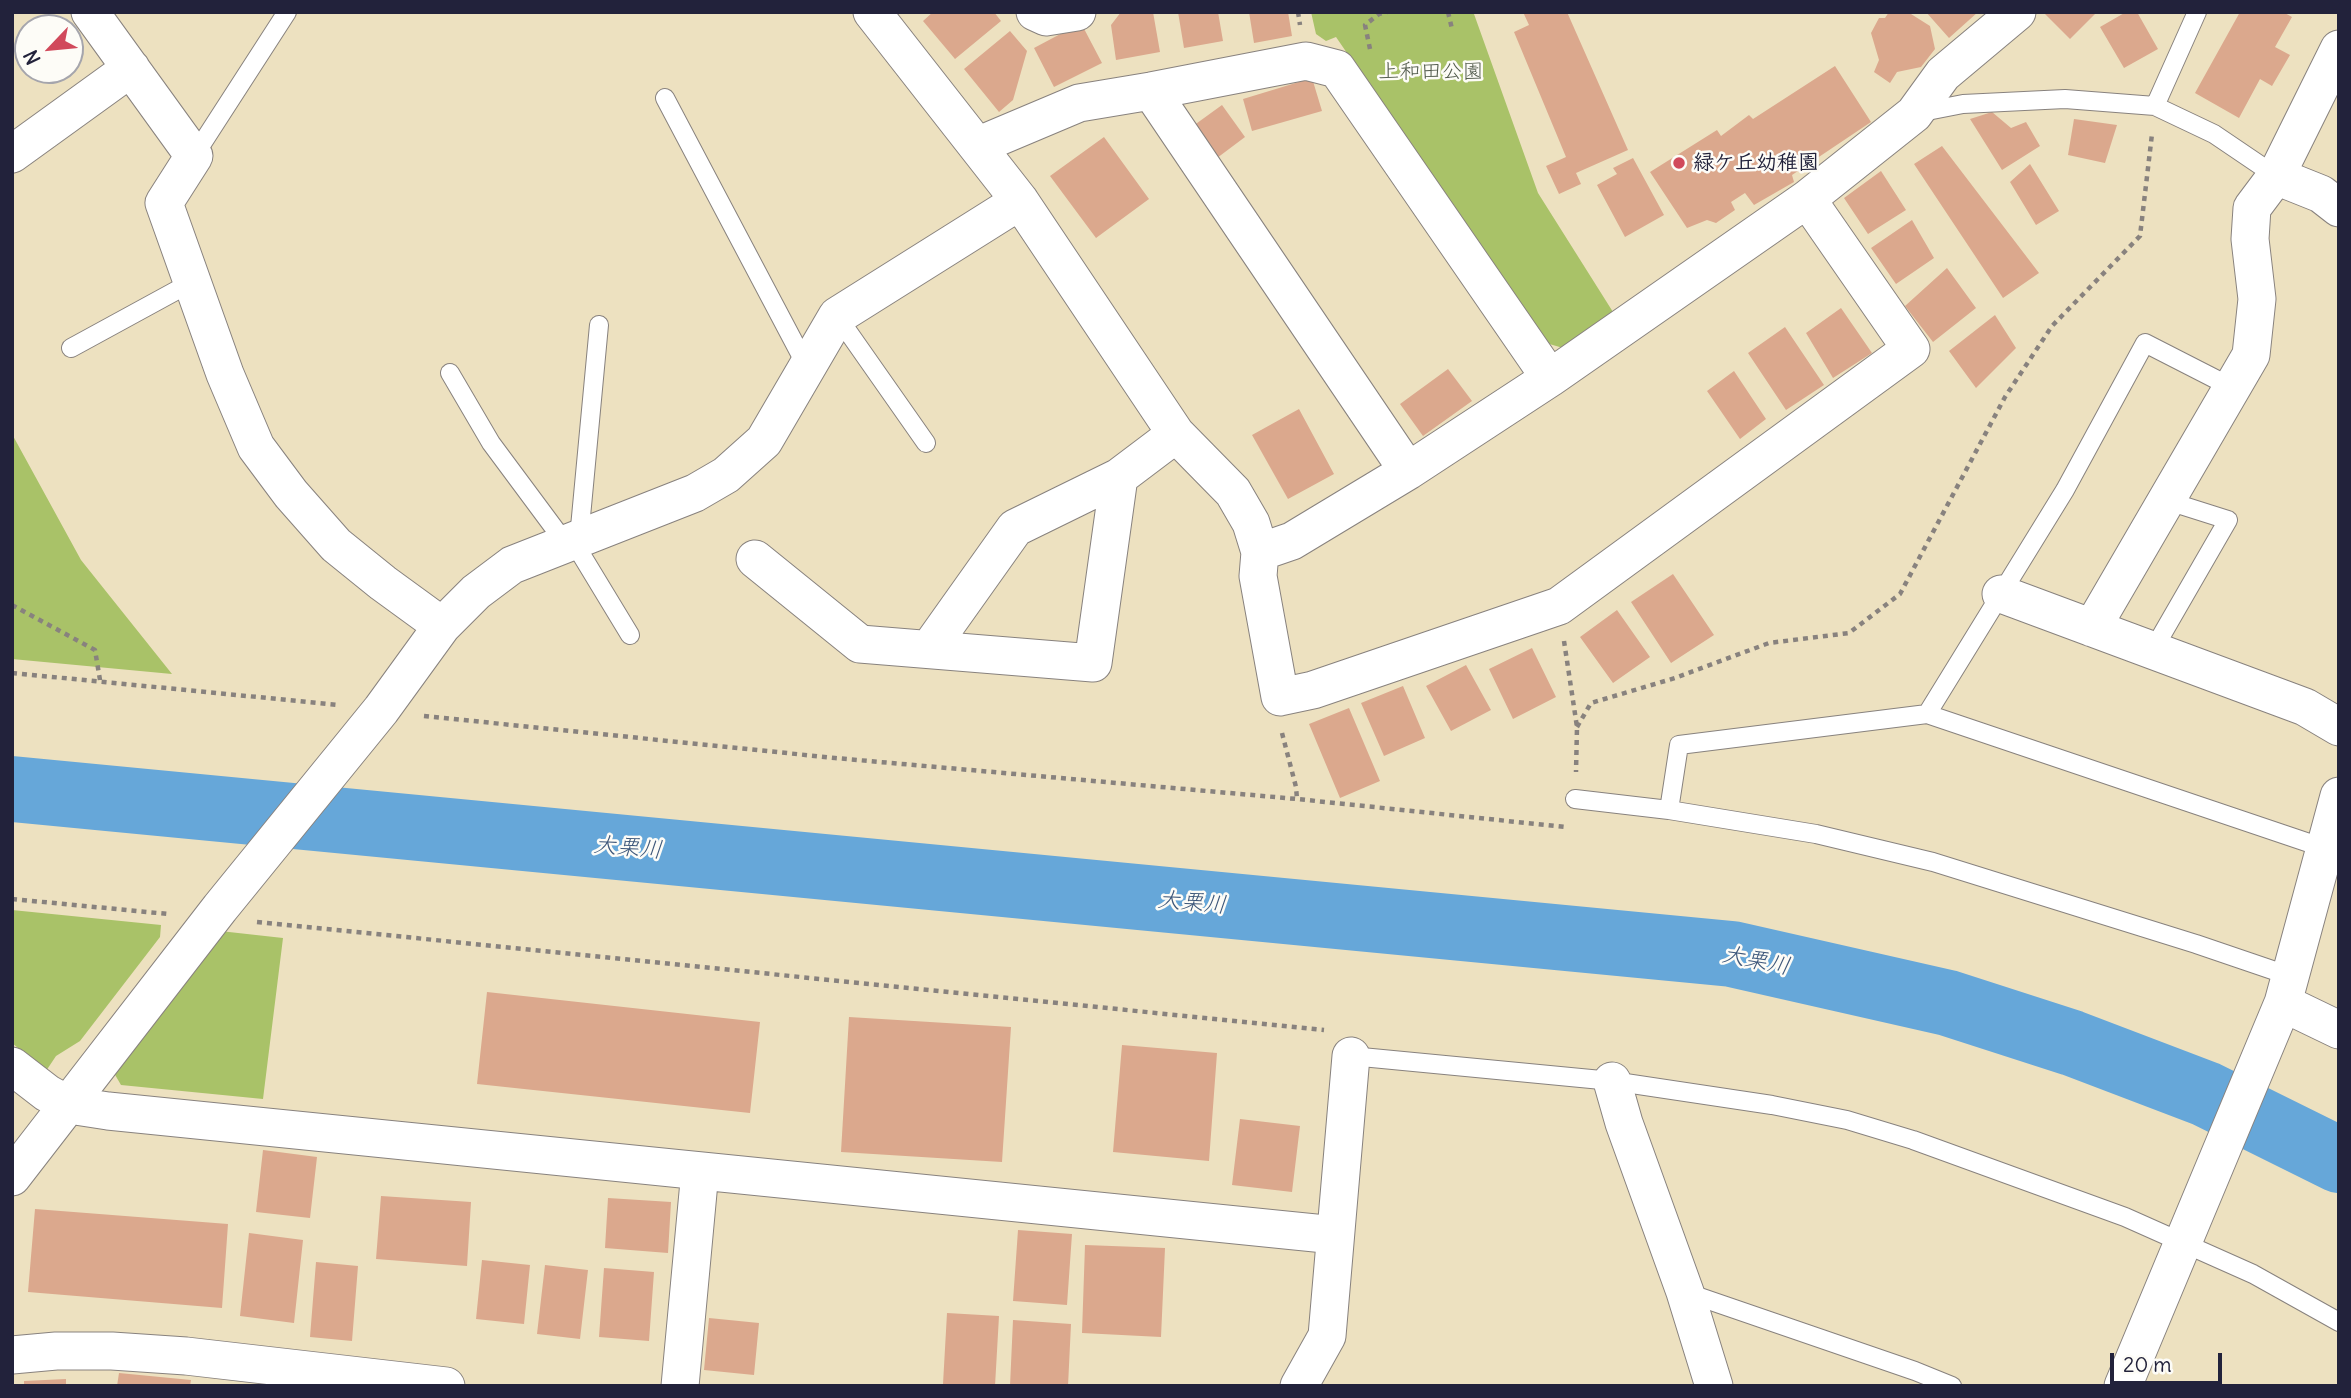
<!DOCTYPE html>
<meta charset="utf-8">
<style>
body{margin:0}
#map{position:relative;width:2351px;height:1398px;overflow:hidden;background:#ede1c0;font-family:Delius,sans-serif}
canvas{display:block}
.frame{position:absolute;inset:0;border:14px solid #22223b;pointer-events:none}
.north{position:absolute;left:14px;top:14px;width:70px;height:70px;box-sizing:border-box;background:#fdfcf7;border:2px solid #a5a5ac;border-radius:50%;rotate:244deg;font-size:19px;font-weight:700;line-height:28px;text-align:center;color:#22223b}
.north::after{content:'';display:block;margin:auto;width:24px;height:32px;background:#d1495b;clip-path:polygon(50% 0,100% 100%,50% 72%,0 100%)}
.scale{position:absolute;left:2110px;top:1353px;width:112px;height:32px;box-sizing:border-box;border:4px solid #22223b;border-top:0;padding-left:9px;font-size:21px;line-height:24px;white-space:nowrap;color:#22223b;-webkit-text-stroke:5px #fdfcf7;paint-order:stroke}
</style>
<div id="map">
<canvas width="2351" height="1398"></canvas>
<div class="frame"></div>
<div class="north">N</div>
<div class="scale">20 m</div>
</div>
<script>
const context = document.querySelector('canvas').getContext('2d');
context.lineJoin = 'round';
function fillPath(path, color) { context.fillStyle = color; context.fill(path, 'evenodd'); }
const poly = rows => new Path2D(rows.map(r => 'M' + r).join(''));
function stroke(path, color, width, dash) { context.strokeStyle = color; context.lineWidth = width; context.lineCap = dash ? 'butt' : 'round'; context.setLineDash(dash || []); context.stroke(path); }
function write(font, color, halo, rows, align = 'center') {
  context.font = font + ' Delius,"Klee One",sans-serif'; context.lineWidth = 5; context.setLineDash([]); context.textBaseline = 'middle'; context.strokeStyle = halo; context.fillStyle = color; for (const [text, x, y, turn = 0] of rows) {
    context.save(); context.translate(x, y); context.rotate((+turn || 0) * Math.PI / 180); context.textAlign = isNaN(turn) ? turn : align; if (halo) context.strokeText(text, 0, 0); context.fillText(text, 0, 0); context.restore();
  }
}
fillPath(poly([
 [1311,12,1477,12,1474,14,1538,193,1613,312,1563,348,1546,343,1336,37,1326,41,1316,34],
 [12,434,81,560,172,674,12,659],
 [12,910,161,925,160,937,80,1041,56,1056,46,1071,12,1043],
 [220,931,283,938,263,1099,121,1085,114,1073]
]), '#a9c268');
stroke(poly([
 [12,789,1732,954,1948,1003,2072,1043,2206,1094,2339,1160]
]), '#66a7d9', 66);
fillPath(poly([
 [933,12,994,12,1001,21,955,59,923,21],
 [1121,12,1153,12,1160,52,1116,60,1111,25],
 [1178,12,1218,12,1223,41,1184,48],
 [1249,12,1288,12,1292,36,1254,43],
 [1523,12,1567,12,1628,150,1576,173,1581,184,1559,194,1546,166,1566,157,1514,32,1529,25],
 [1889,12,1913,12,1911,14,1930,26,1935,49,1921,67,1897,72,1890,83,1874,72,1879,60,1871,33,1879,18,1885,18],
 [1926,12,1978,12,1949,38],
 [2043,12,2097,12,2070,39],
 [2126,12,2137,12,2158,49,2124,68,2100,27],
 [2240,12,2283,12,2292,17,2275,47,2290,55,2272,86,2260,79,2239,118,2195,93],
 [1081,23,1102,63,1054,87,1034,48],
 [1010,31,1027,51,1013,100,999,112,964,69],
 [1835,66,1871,122,1792,175,1794,182,1754,205,1745,193,1731,202,1735,210,1716,223,1707,220,1687,228,1650,172,1717,130,1721,136,1749,115,1753,119],
 [1312,78,1322,111,1252,131,1243,99],
 [1222,105,1245,137,1217,158,1193,126],
 [1992,112,2011,128,2026,122,2040,146,2002,170,1970,119],
 [2074,119,2117,125,2105,163,2068,155],
 [1104,137,1149,199,1096,238,1050,176],
 [1942,146,2039,273,2003,298,1914,164],
 [1633,158,1664,215,1625,237,1597,185,1617,174,1613,168],
 [2030,164,2059,211,2036,225,2010,182],
 [1881,171,1906,210,1868,234,1844,198],
 [1912,220,1934,258,1896,284,1871,248],
 [1947,268,1976,308,1933,342,1905,306],
 [1841,308,1872,353,1833,378,1806,333],
 [1995,315,2016,348,1976,388,1949,351],
 [1785,327,1824,385,1786,410,1748,353],
 [1448,369,1472,401,1423,436,1400,404],
 [1734,371,1766,419,1740,439,1707,391],
 [1299,409,1334,474,1288,499,1252,435],
 [1673,574,1714,635,1671,663,1631,602],
 [1617,610,1650,657,1613,683,1580,637],
 [1532,648,1556,697,1513,719,1489,669],
 [1466,665,1491,710,1451,731,1426,686],
 [1403,686,1425,738,1384,756,1361,703],
 [1349,708,1380,781,1340,798,1309,724],
 [487,992,760,1022,750,1113,477,1084],
 [849,1017,1011,1027,1002,1162,841,1152],
 [1122,1045,1217,1053,1209,1161,1113,1152],
 [1240,1119,1300,1126,1292,1192,1232,1185],
 [263,1150,317,1157,310,1218,256,1212],
 [381,1196,471,1202,467,1266,376,1259],
 [608,1198,671,1202,668,1253,605,1248],
 [35,1209,228,1224,222,1308,28,1292],
 [1018,1230,1072,1234,1067,1305,1013,1301],
 [249,1233,303,1240,294,1323,240,1316],
 [1085,1245,1165,1248,1161,1337,1082,1333],
 [482,1260,530,1265,524,1324,476,1319],
 [316,1262,358,1266,352,1341,310,1337],
 [545,1265,588,1270,580,1339,537,1334],
 [604,1268,654,1272,649,1341,599,1337],
 [947,1313,999,1316,995,1386,943,1384],
 [709,1318,759,1323,754,1375,704,1370],
 [1013,1320,1071,1324,1068,1386,1010,1386],
 [119,1373,191,1380,190,1386,117,1386],
 [66,1379,66,1386,24,1386,24,1381]
]), '#dba88d');
const service = poly([
 [665,98,806,365],
 [2155,106,2197,12],
 [1917,113,1963,104,2065,99,2155,106,2214,134,2276,176],
 [194,156,287,12],
 [837,316,926,443],
 [71,348,192,282],
 [450,373,491,443,566,544],
 [579,538,599,325],
 [573,541,630,635],
 [2153,650,2228,520,2168,501],
 [1927,714,2065,490,2145,343,2233,388],
 [1575,799,1669,810,1816,834,1933,862,2196,944,2290,976],
 [1669,810,1679,745,1927,714,2324,848],
 [1351,1056,1612,1081,1772,1105,1847,1120,1913,1140,2125,1217,2253,1274,2339,1322],
 [1685,1292,1915,1371,1952,1386]
]);
const minor = poly([
 [90,12,194,156,164,203,225,374,256,447,291,494,336,545,383,583,442,626],
 [872,12,1020,201,1176,434,1233,492,1251,523,1260,552,1258,576,1280,697,1313,690,1559,606,1911,349,1807,199],
 [1035,12,1046,17,1077,12],
 [1151,91,1408,471],
 [977,146,1079,103,1151,91,1306,61,1337,69,1550,378],
 [12,154,131,68],
 [2276,176,2321,194,2339,208],
 [1260,552,1292,541,1408,471,1550,378,1807,199,1914,114,1943,74,2017,12],
 [755,559,860,644,1093,663,1119,477],
 [2001,594,2305,707,2339,727],
 [2092,628,2251,355,2257,299,2250,239,2252,208,2276,176,2339,49],
 [929,649,1015,528,1119,477,1176,434],
 [2283,1003,2339,1030],
 [12,1066,47,1093,69,1105,108,1111,1335,1235],
 [1612,1081,1624,1123,1685,1292,1714,1386],
 [12,1177,220,908,381,710,442,626,476,592,512,565,695,493,726,475,764,441,837,316,1020,201],
 [12,1355,56,1351,112,1351,186,1356,446,1386],
 [680,1386,700,1171],
 [1299,1386,1327,1336,1351,1056],
 [2123,1386,2283,1003,2339,796]
]);
stroke(service, '#88827e', 20);
stroke(minor, '#88827e', 39);
stroke(poly([
 [1298,12,1300,25],
 [1448,12,1452,29],
 [1370,49,1365,25,1379,14,1387,12],
 [12,605,95,650,100,680],
 [1564,641,1577,727,1576,772],
 [12,673,339,705],
 [424,716,835,758,1297,799,1565,827],
 [1577,727,1591,703,1675,678,1769,643,1849,633,1900,594,2005,397,2052,326,2140,236,2152,134],
 [1282,733,1296,787,1297,799],
 [12,899,168,914],
 [257,922,1324,1030]
]), '#88827e', 4.5, [5, 5]);
stroke(service, '#fff', 18);
stroke(minor, '#fff', 37);
for (const [x, y, r, color] of [
 [1679,163,7,"#d1495b"]
]) { const dot = new Path2D(); dot.arc(x, y, r, 0, 2 * Math.PI); context.fillStyle = color; context.fill(dot); stroke(dot, '#fdfcf7', 2.5); }
write('21px', '#515a4b', '#fdfcf7', [
 ["上和田公園",1431,72]
]);
write('bold 21px', '#22223b', '#fdfcf7', [
 ["緑ケ丘幼稚園",1693,163]
], 'left');
write('italic 23px', '#3d577a', '#fdfcf7', [
 ["大栗川",628,848,5],
 ["大栗川",1192,903,5],
 ["大栗川",1756,961,11]
]);
</script>
